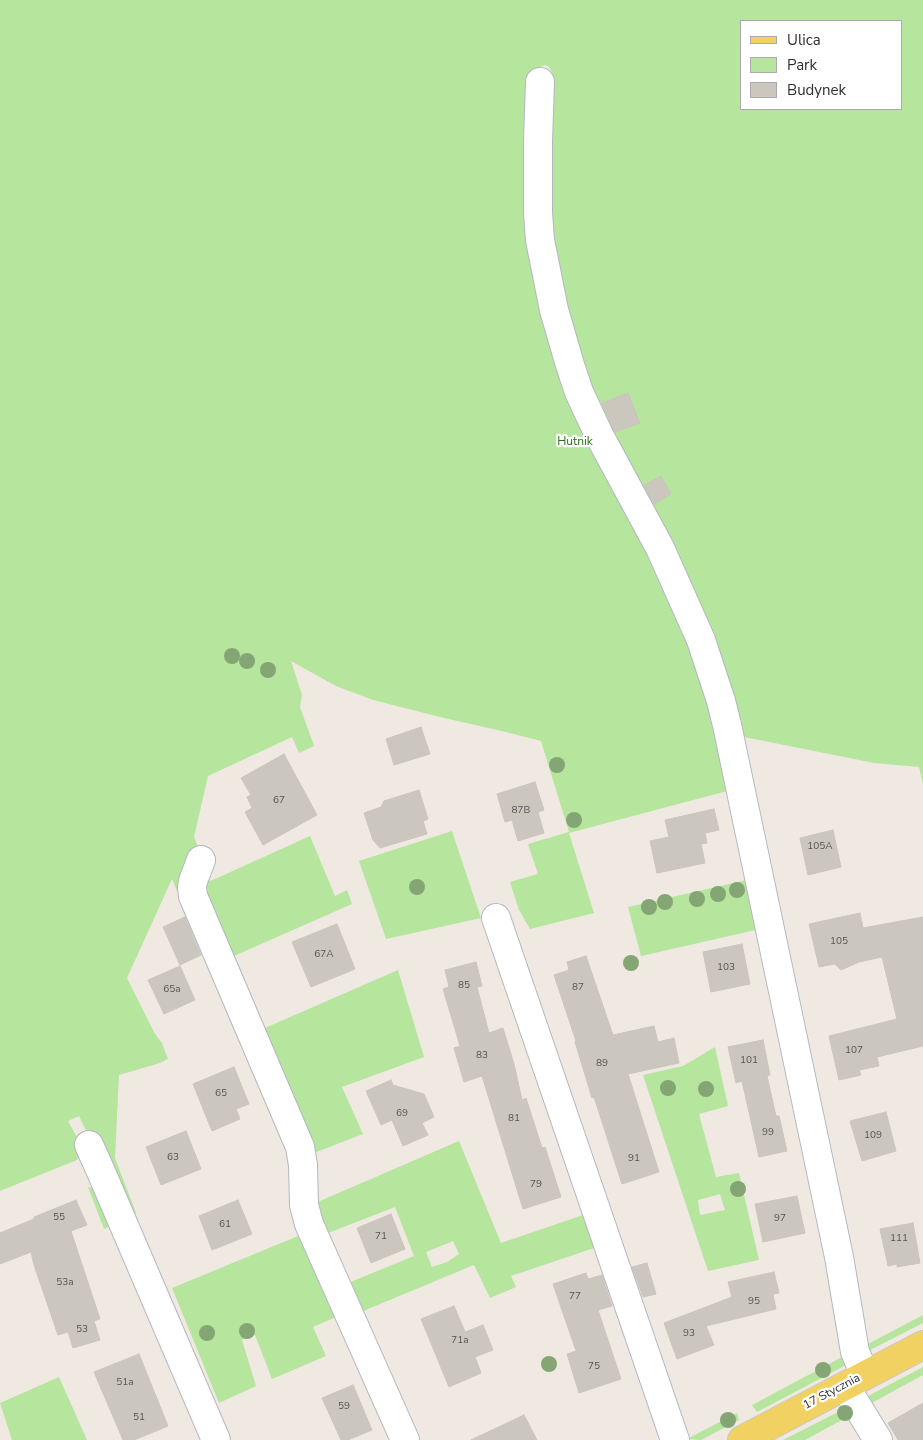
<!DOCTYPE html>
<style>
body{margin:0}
#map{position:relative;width:923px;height:1440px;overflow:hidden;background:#efe9e1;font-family:"Nunito Sans",sans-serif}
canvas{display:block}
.legend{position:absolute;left:740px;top:20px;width:162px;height:90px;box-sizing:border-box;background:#fff;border:1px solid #ababab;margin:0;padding:6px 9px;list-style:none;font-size:15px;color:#2e2e2e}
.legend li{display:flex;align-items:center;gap:10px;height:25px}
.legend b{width:25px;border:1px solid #ababab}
</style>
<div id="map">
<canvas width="923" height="1440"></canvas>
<ul class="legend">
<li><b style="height:6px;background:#f2d163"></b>Ulica</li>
<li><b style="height:14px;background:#b6e59e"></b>Park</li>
<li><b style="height:14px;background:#cbc7bf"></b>Budynek</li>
</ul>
</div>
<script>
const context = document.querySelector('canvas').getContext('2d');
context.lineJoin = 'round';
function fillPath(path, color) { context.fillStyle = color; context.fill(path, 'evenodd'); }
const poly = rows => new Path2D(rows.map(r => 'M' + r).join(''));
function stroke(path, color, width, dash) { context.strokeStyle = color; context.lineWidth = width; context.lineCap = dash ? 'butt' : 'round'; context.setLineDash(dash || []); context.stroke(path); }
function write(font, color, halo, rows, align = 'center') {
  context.font = font + ' "Nunito Sans",sans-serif'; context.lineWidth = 4.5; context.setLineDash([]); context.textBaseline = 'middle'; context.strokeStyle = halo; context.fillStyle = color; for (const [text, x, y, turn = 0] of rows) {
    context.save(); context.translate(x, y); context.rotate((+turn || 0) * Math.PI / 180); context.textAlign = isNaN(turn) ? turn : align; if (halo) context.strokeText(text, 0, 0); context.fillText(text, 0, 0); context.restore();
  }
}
fillPath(poly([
 [0,0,923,0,923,784,919,767,874,763,739,736,731,790,569,833,594,913,530,929,519,910,510,882,538,874,528,844,569,832,541,741,506,732,440,717,373,700,336,686,291,661,302,695,300,707,314,746,299,753,292,737,208,776,194,837,198,847,206,958,172,879,127,978,155,1034,162,1043,168,1059,160,1063,119,1075,115,1158,136,1213,134,1213,106,1171,79,1116,68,1121,83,1148,77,1160,0,1191],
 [742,21,902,21,902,109,742,109],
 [545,65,549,67,553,75,554,90,551,103,535,73,540,67],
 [452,831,481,918,386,939,359,861],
 [310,836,335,896,347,890,352,904,234,956,239,968,233,969,200,884,215,879],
 [751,879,760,929,641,956,628,907],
 [398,970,424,1057,342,1087,363,1134,314,1153,260,1024,264,1024,265,1028],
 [715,1047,728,1106,699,1114,716,1177,739,1173,759,1260,708,1271,643,1075,683,1066],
 [720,1194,725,1210,700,1215,698,1200],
 [459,1141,501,1243,586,1214,597,1247,511,1276,516,1287,490,1298,474,1265,356,1314,343,1285,414,1256,395,1207,323,1235,313,1204],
 [453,1241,459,1254,447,1262,432,1267,426,1252],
 [88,1187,100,1190,118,1223,104,1229],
 [303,1234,338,1316,313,1327,326,1356,272,1379,255,1335,242,1340,256,1386,219,1403,172,1288],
 [923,1315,923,1323,870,1350,866,1345],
 [846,1355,846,1365,757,1412,752,1405],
 [923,1367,923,1375,868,1405,866,1400,868,1396],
 [59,1377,87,1440,12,1440,0,1403],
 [850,1406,853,1414,805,1440,783,1440],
 [737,1413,739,1420,701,1440,687,1439]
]), '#b6e59e');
const building = poly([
 [628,393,640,423,615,432,602,403,628,393],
 [661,476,671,494,654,504,644,485,661,476],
 [421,727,430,754,394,765,386,739,421,727],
 [284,754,317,815,263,845,245,812,252,808,247,797,251,795,241,778,284,754],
 [535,782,544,810,538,812,544,833,518,841,512,820,505,822,497,794,535,782],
 [419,790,428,819,423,821,427,834,380,848,373,840,364,813,381,807,384,801,419,790],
 [714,809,719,830,705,833,707,843,701,844,705,863,657,873,650,841,669,837,665,820,714,809],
 [833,830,841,867,808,875,800,838,833,830],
 [860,913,863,928,923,917,923,1046,877,1057,879,1066,859,1070,861,1075,839,1080,829,1036,897,1019,882,957,859,962,841,970,835,964,819,967,809,924,860,913],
 [185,917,201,955,180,965,163,927,185,917],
 [337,924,355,969,311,987,292,942,337,924],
 [742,944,750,984,711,992,703,952,742,944],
 [586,956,613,1035,654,1026,658,1042,674,1038,679,1063,628,1074,659,1172,622,1184,594,1097,592,1098,575,1042,576,1041,554,975,569,970,567,962,586,956],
 [476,962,482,986,477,987,489,1033,503,1028,514,1064,522,1100,526,1098,542,1148,545,1147,561,1197,523,1209,482,1076,464,1082,454,1048,460,1046,443,989,449,987,445,970,476,962],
 [180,966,195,1000,164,1014,148,980,180,966],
 [763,1040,770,1075,767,1076,776,1116,779,1116,787,1151,759,1157,742,1081,736,1083,728,1047,763,1040],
 [234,1067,249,1104,236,1109,240,1119,212,1131,193,1084,234,1067],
 [391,1080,393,1085,424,1094,434,1117,422,1123,428,1135,403,1146,392,1120,381,1125,366,1091,391,1080],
 [886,1112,896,1151,862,1161,850,1121,886,1112],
 [186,1131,201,1169,161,1185,146,1147,186,1131],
 [797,1196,805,1233,763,1242,755,1204,797,1196],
 [76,1200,87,1225,71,1231,100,1319,94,1321,100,1340,73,1348,68,1332,58,1335,34,1265,31,1252,0,1264,0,1233,34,1219,34,1217,76,1200],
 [238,1200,252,1234,212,1250,199,1216,238,1200],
 [391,1214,405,1249,371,1263,357,1228,391,1214],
 [913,1223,920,1263,897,1267,897,1264,888,1266,880,1229,913,1223],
 [647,1263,656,1294,643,1297,632,1267,647,1263],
 [774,1272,779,1293,773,1294,776,1309,706,1326,714,1345,677,1359,664,1323,732,1297,728,1282,774,1272],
 [586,1273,588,1279,602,1275,612,1306,598,1310,621,1379,579,1393,567,1354,576,1351,553,1284,586,1273],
 [454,1306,465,1332,483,1325,493,1350,475,1357,481,1373,449,1387,421,1319,454,1306],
 [139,1354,168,1426,134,1440,123,1440,94,1372,139,1354],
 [353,1385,372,1430,348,1440,341,1440,322,1398,353,1385],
 [923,1403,923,1440,898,1440,888,1423,923,1403],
 [524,1415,537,1440,471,1440,524,1415]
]);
fillPath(building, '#cbc7bf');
stroke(building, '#cbc5ba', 1);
const minor = poly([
 [540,82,538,141,538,213,540,240,554,310,570,365,579,392,599,435,660,548,701,640,721,701,727,725,839,1257,855,1352,865,1375],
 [201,860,193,881,192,887,193,896,300,1147,303,1165,304,1205,309,1224,405,1440],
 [496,918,675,1440],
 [89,1145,102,1174,216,1440],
 [845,1386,878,1440]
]);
const major = poly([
 [742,1440,923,1345]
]);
stroke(minor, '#b4b7c1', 30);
stroke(major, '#c9c9c9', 30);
stroke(minor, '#fff', 28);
stroke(major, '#f2d163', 28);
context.fillStyle = '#84a574';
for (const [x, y] of [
 [232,656],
 [247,661],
 [268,670],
 [557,765],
 [574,820],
 [417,887],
 [737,890],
 [718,894],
 [697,899],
 [665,902],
 [649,907],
 [631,963],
 [668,1088],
 [706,1089],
 [738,1189],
 [247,1331],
 [207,1333],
 [549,1364],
 [823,1370],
 [845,1413],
 [728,1420]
]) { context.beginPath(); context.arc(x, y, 8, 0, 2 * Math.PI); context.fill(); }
write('10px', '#555452', null, [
 ["67",279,801],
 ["87B",521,811],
 ["105A",820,847],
 ["105",839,942],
 ["67A",324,955],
 ["103",726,968],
 ["85",464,986],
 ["87",578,988],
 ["65a",172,990],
 ["107",854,1051],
 ["83",482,1056],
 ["101",749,1061],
 ["89",602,1064],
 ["65",221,1094],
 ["69",402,1114],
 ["81",514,1119],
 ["99",768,1133],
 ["109",873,1136],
 ["63",173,1158],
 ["91",634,1159],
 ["79",536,1185],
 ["55",59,1218],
 ["97",780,1219],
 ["61",225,1225],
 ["71",381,1237],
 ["111",899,1239],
 ["53a",65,1283],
 ["77",575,1297],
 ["95",754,1302],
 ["53",82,1330],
 ["93",689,1334],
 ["71a",460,1341],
 ["75",594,1367],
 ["51a",125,1383],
 ["59",344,1407],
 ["51",139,1418]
]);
write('12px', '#2c6e1b', '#fff', [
 ["Hutnik",575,442]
]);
write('12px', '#2e2e2e', '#fff', [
 ["17 Stycznia",832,1392,-28]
]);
</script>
